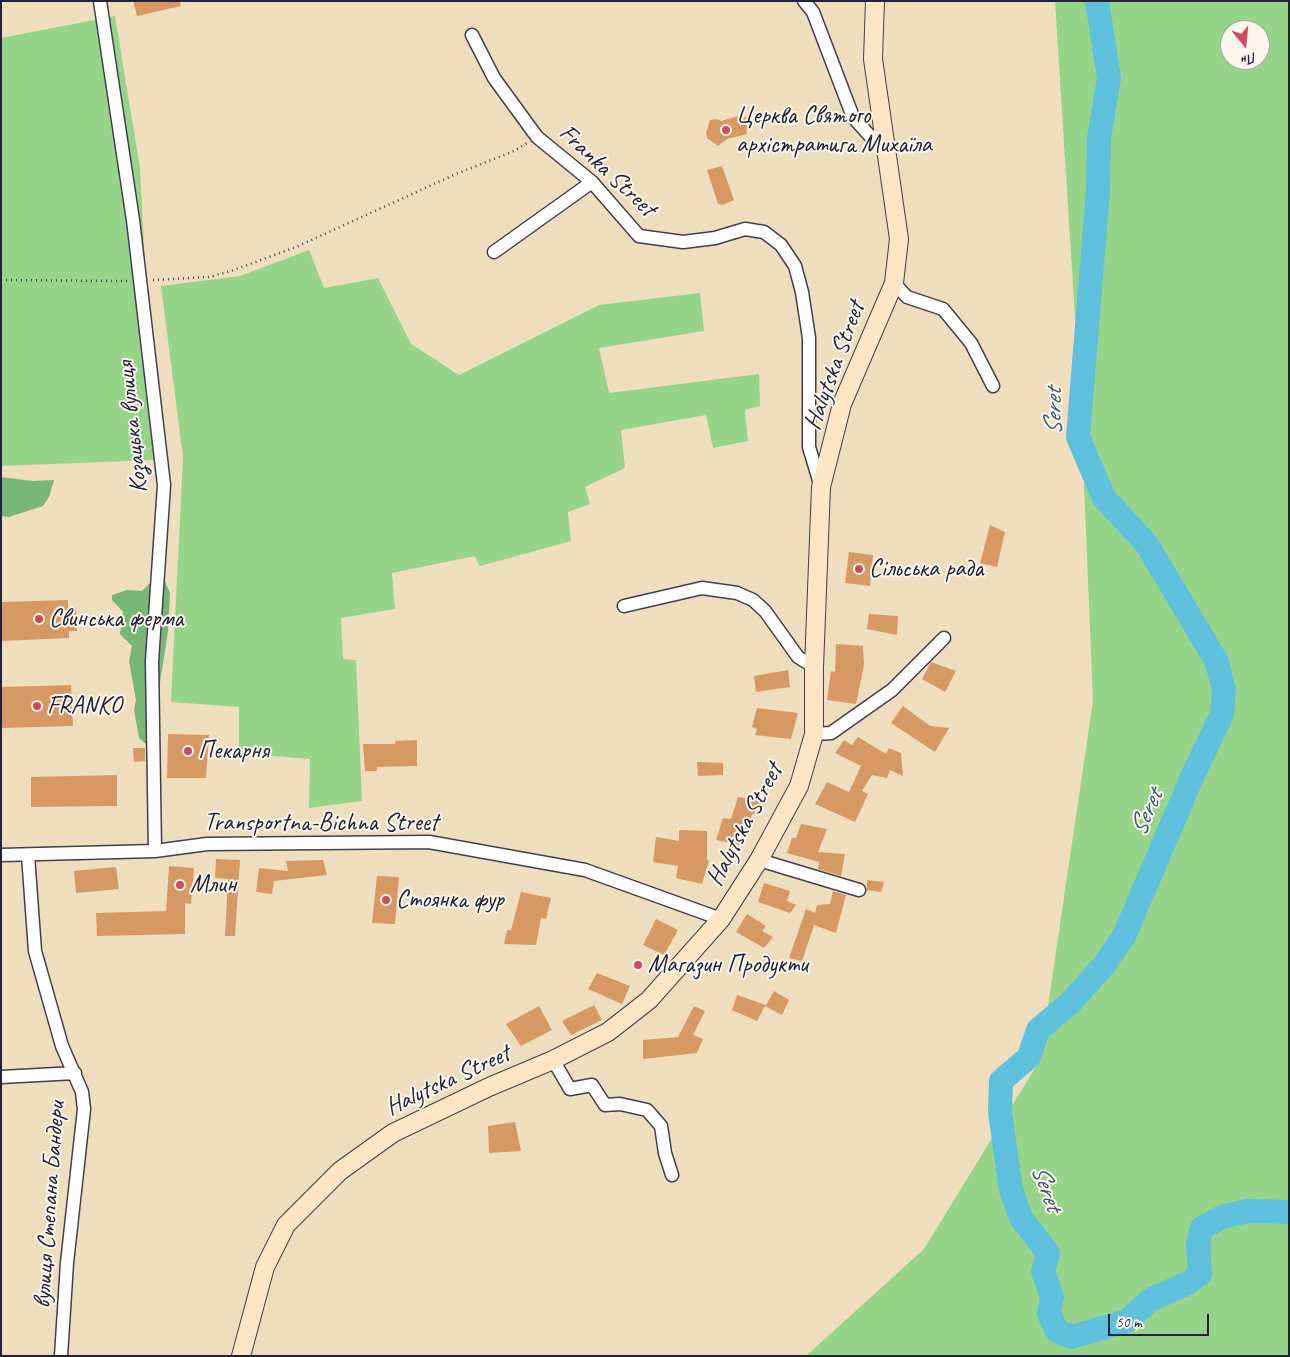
<!DOCTYPE html>
<meta charset="utf-8">
<style>
body{margin:0}
#map{position:relative;width:1290px;height:1357px;overflow:hidden;background:#efdebd;font-family:Caveat,sans-serif}
canvas{display:block}
.frame{position:absolute;inset:0;border:2px solid #22223b;pointer-events:none}
.north{position:absolute;left:1220px;top:20px;width:50px;height:50px;box-sizing:border-box;background:#fbf7ec;border:1px solid #a4a2a5;border-radius:50%;rotate:163deg;font-size:14px;font-weight:700;line-height:20px;text-align:center;color:#22223b}
.north::after{content:'';display:block;margin:auto;width:18px;height:22px;background:#d1495b;clip-path:polygon(50% 0,100% 100%,50% 72%,0 100%)}
.scale{position:absolute;left:1108px;top:1314px;width:101px;height:22px;box-sizing:border-box;border:2px solid #22223b;border-top:0;padding-left:6px;font-size:15px;line-height:18px;white-space:nowrap;color:#22223b;-webkit-text-stroke:4px #fbf7ec;paint-order:stroke}
</style>
<div id="map">
<canvas width="1290" height="1357"></canvas>
<div class="frame"></div>
<div class="north">Пн</div>
<div class="scale">50 m</div>
</div>
<script>
const context = document.querySelector('canvas').getContext('2d');
context.lineJoin = 'round';
function fillPath(path, color) { context.fillStyle = color; context.fill(path, 'evenodd'); }
const poly = rows => new Path2D(rows.map(r => 'M' + r).join(''));
function stroke(path, color, width, dash) { context.strokeStyle = color; context.lineWidth = width; context.lineCap = dash ? 'butt' : 'round'; context.setLineDash(dash || []); context.stroke(path); }
function write(font, color, halo, rows, align = 'center') {
  context.font = font + ' Caveat,sans-serif'; context.lineWidth = 4; context.setLineDash([]); context.textBaseline = 'middle'; context.strokeStyle = halo; context.fillStyle = color; for (const [text, x, y, turn = 0] of rows) {
    context.save(); context.translate(x, y); context.rotate((+turn || 0) * Math.PI / 180); context.textAlign = isNaN(turn) ? turn : align; if (halo) context.strokeText(text, 0, 0); context.fillText(text, 0, 0); context.restore();
  }
}
fillPath(poly([
 [1055,1,1289,1,1289,1356,806,1356,924,1249,1040,1060,1093,701,1081,412],
 [1230,30,1260,30,1260,60,1230,60],
 [115,16,140,168,155,460,1,466,1,38],
 [309,250,324,288,378,278,411,344,459,375,599,305,700,293,704,331,599,348,609,393,759,374,760,406,745,410,748,441,713,448,706,415,621,430,625,468,585,487,590,504,568,512,571,541,480,566,475,556,392,573,395,609,341,618,343,659,356,660,362,801,309,808,310,759,239,753,239,707,171,702,183,457,161,286,240,276]
]), '#95d489');
fillPath(poly([
 [1,477,32,481,54,480,49,497,43,506,9,517,1,516],
 [164,579,170,593,168,631,159,689,160,737,147,745,139,738,134,710,136,700,129,661,132,646,120,634,123,612,112,600,112,595,127,590,142,591,153,580]
]), '#78b675');
stroke(poly([
 [1097,1,1109,78,1099,138,1098,191,1078,437,1104,498,1146,543,1217,662,1224,690,1222,714,1193,775,1124,936,1104,965,1071,1002,1038,1030,1029,1057,1001,1081,1000,1112,1011,1190,1021,1218,1048,1253,1043,1271,1052,1297,1049,1314,1057,1331,1071,1337,1127,1321,1150,1300,1188,1283,1200,1274,1198,1243,1202,1228,1222,1217,1247,1211,1289,1212]
]), '#5fc0de', 24);
fillPath(poly([
 [133,1,180,1,181,6,137,16],
 [742,115,743,118,748,116,751,129,746,130,747,134,727,139,718,146,707,138,706,133,710,120,717,119,721,121],
 [722,166,734,200,722,205,718,204,707,170],
 [990,525,1005,532,997,567,980,563],
 [849,552,873,555,870,586,845,583],
 [68,600,68,608,76,607,77,631,69,631,69,638,1,641,1,602],
 [869,614,898,616,897,635,867,629],
 [836,644,863,646,864,665,856,704,827,700,831,671,835,672],
 [931,662,956,671,945,692,922,679],
 [788,670,790,687,756,692,754,676],
 [71,685,73,726,1,728,1,687],
 [903,706,930,726,949,728,935,752,891,723],
 [757,708,798,713,791,739,755,735,757,729,752,727],
 [168,734,209,735,206,778,167,778],
 [858,737,886,754,889,748,901,753,903,776,890,770,887,778,872,775,862,791,868,794,855,822,815,804,827,782,849,792,861,766,835,753,844,740,852,745],
 [417,740,417,766,377,767,377,771,365,771,363,744,395,744,395,741],
 [133,748,145,748,145,761,134,762],
 [697,762,723,763,723,775,698,776],
 [117,775,117,806,31,807,31,777],
 [738,797,765,802,760,815,752,814,743,846,716,840,723,818,731,819],
 [801,824,827,829,818,852,845,854,841,876,818,869,819,862,787,853,792,838,796,838],
 [679,830,707,831,707,860,709,860,702,884,676,878,678,866,653,862,656,837,679,841],
 [216,859,240,860,235,936,225,936,228,879,215,878],
 [323,860,327,875,274,881,272,894,256,892,259,868,288,871,286,861],
 [169,866,194,868,191,904,185,903,185,934,97,936,96,913,166,911],
 [116,867,119,889,76,893,74,871],
 [377,876,399,877,395,924,372,923],
 [867,880,884,882,881,892,867,890],
 [764,883,790,891,787,901,796,905,790,913,758,902],
 [833,891,846,895,836,933,814,925,802,961,789,958,806,909,815,913,817,905,830,904],
 [521,892,551,898,546,919,541,918,536,945,504,944,507,930,511,930],
 [747,914,766,926,762,931,773,937,764,948,736,932],
 [656,919,678,930,664,955,643,945],
 [597,973,630,986,622,1004,588,989],
 [774,991,789,1000,782,1015,765,1006,757,1021,732,1010,737,995,766,1005],
 [594,1005,602,1020,571,1035,562,1021],
 [539,1006,552,1030,521,1046,506,1024],
 [694,1006,705,1011,693,1035,703,1039,697,1053,643,1059,643,1040,678,1037],
 [515,1122,521,1151,489,1153,488,1126]
]), '#d69964');
const minor = poly([
 [100,1,133,220,164,485,152,661,155,851],
 [804,1,813,12,853,117,870,136,883,138],
 [472,35,494,78,537,137,592,182,639,236,683,242,715,238,745,229,764,232,781,245,795,266,802,292,809,338,809,447,821,487],
 [494,252,592,182],
 [894,283,907,297,943,309,971,343,993,386],
 [624,606,702,588,737,593,753,600,765,611,798,657,814,667],
 [814,734,831,733,892,690,944,638],
 [1,855,155,851,207,844,429,842,585,870,721,919],
 [28,855,35,951,62,1046,82,1092,84,1109,67,1263,61,1356],
 [759,860,859,890],
 [553,1060,570,1089,592,1085,605,1105,620,1104,647,1110,661,1126,665,1153,672,1175],
 [1,1077,75,1073]
]);
const secondary = poly([
 [241,1356,265,1267,286,1225,340,1171,393,1133,489,1087,553,1060,608,1032,649,1000,721,919,759,860,799,786,814,734,814,667,821,487,842,404,894,283,899,239,873,59,875,1]
]);
stroke(minor, '#413e4e', 15);
stroke(secondary, '#413e4e', 20);
stroke(poly([
 [1,280,127,281],
 [153,280,209,277,231,271,296,247,456,174,514,151,527,143]
]), '#413e4e', 2.5, [1, 4]);
stroke(minor, '#fff', 12);
stroke(secondary, '#fde5c5', 18);
for (const [x, y, r, color] of [
 [726,130,5,"#d1495b"],
 [859,569,5,"#d1495b"],
 [39,619,5,"#d1495b"],
 [37,706,5,"#d1495b"],
 [188,751,5,"#d1495b"],
 [180,885,5,"#d1495b"],
 [386,900,5,"#d1495b"],
 [638,965,5,"#d1495b"]
]) { const dot = new Path2D(); dot.arc(x, y, r, 0, 2 * Math.PI); context.fillStyle = color; context.fill(dot); stroke(dot, '#fbf7ec', 2); }
write('25px', '#22223b', '#fbf7ec', [
 ["Церква Святого",736,116],
 ["архістратига Михаїла",736,145],
 ["Сільська рада",869,569],
 ["Свинська ферма",49,619],
 ["FRANKO",47,706],
 ["Пекарня",198,751],
 ["Млин",190,885],
 ["Стоянка фур",396,900],
 ["Магазин Продукти",648,965]
], 'left');
write('25px', '#22223b', '#fbf7ec', [
 ["Franka Street",607,171,43],
 ["Halytska Street",835,366,-70],
 ["Козацька вулиця",133,427,-96],
 ["Transportna-Bichna Street",321,823],
 ["Halytska Street",745,825,-62],
 ["Halytska Street",448,1081,-25],
 ["вулиця Степана Бандери",50,1205,-86]
]);
write('italic 26px', '#375974', '#fbf7ec', [
 ["Seret",1054,412,-90],
 ["Seret",1147,813,-66],
 ["Seret",1046,1188,70]
]);
</script>
